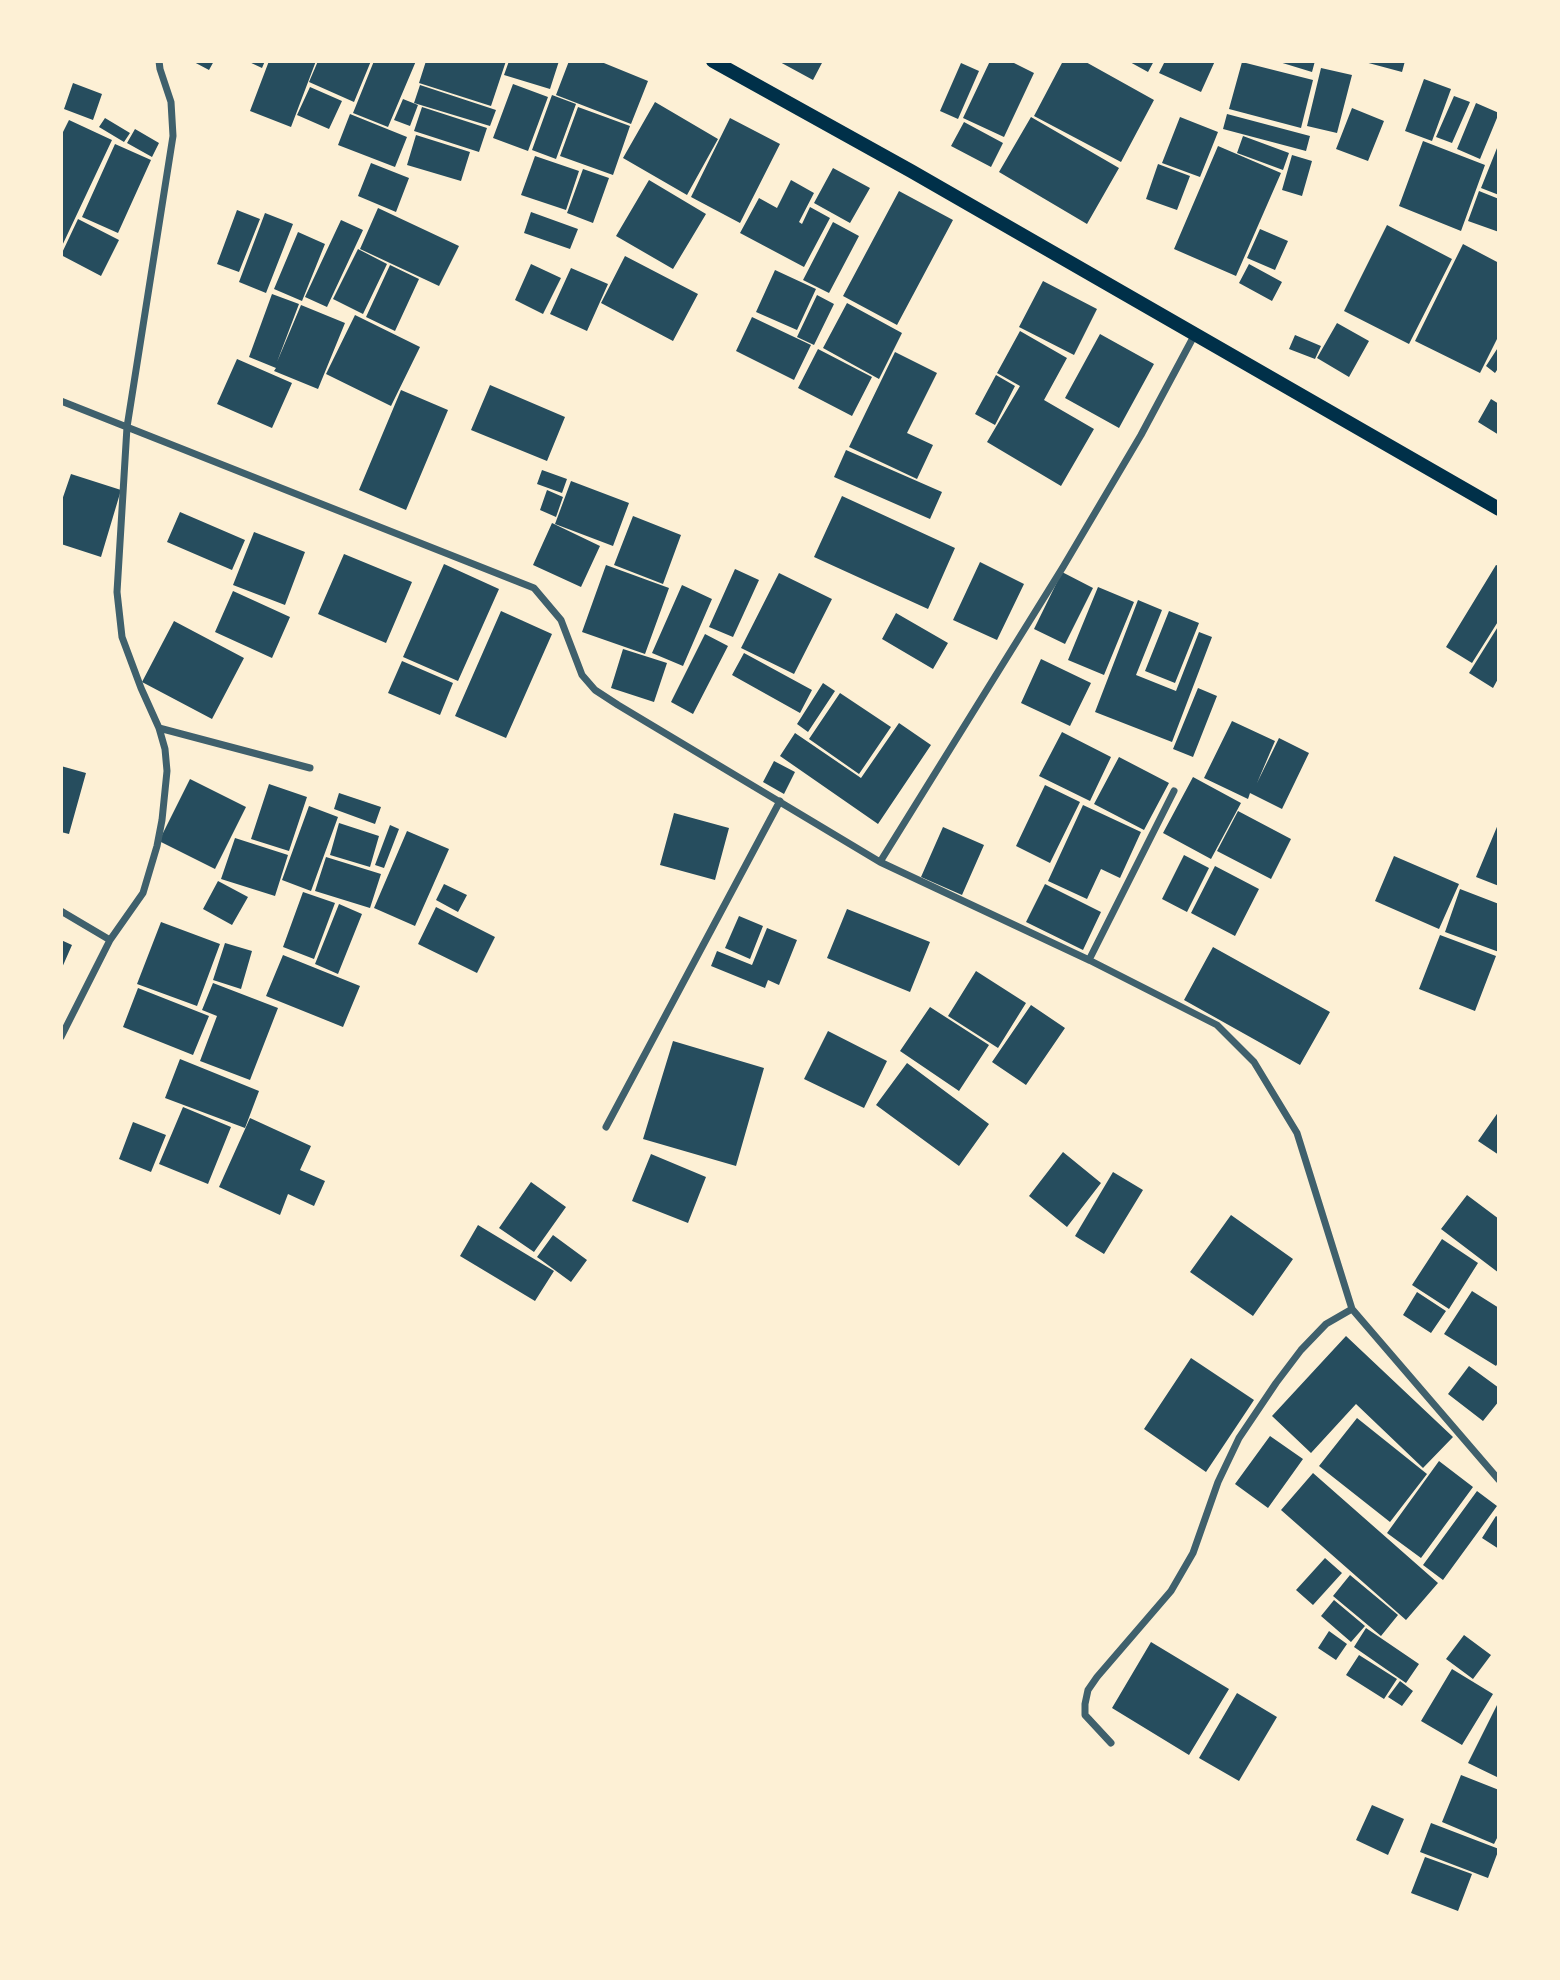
<!DOCTYPE html>
<style>
body{margin:0}
#map{position:relative;width:1560px;height:1980px;overflow:hidden;background:#fdf0d5;font-family:Montserrat,sans-serif}
canvas{display:block}
.frame{position:absolute;inset:0;border:63px solid #fdf0d5;pointer-events:none}
</style>
<div id="map">
<canvas width="1560" height="1980"></canvas>
<div class="frame"></div>
</div>
<script>
const context = document.querySelector('canvas').getContext('2d');
context.lineJoin = 'round';
function fillPath(path, color) { context.fillStyle = color; context.fill(path, 'evenodd'); }
const poly = rows => new Path2D(rows.map(r => 'M' + r).join(''));
function stroke(path, color, width, dash) { context.strokeStyle = color; context.lineWidth = width; context.lineCap = dash ? 'butt' : 'round'; context.setLineDash(dash || []); context.stroke(path); }
fillPath(poly([
 [192,61,214,61,209,70],
 [247,61,265,61,262,68],
 [269,61,316,61,291,127,250,111],
 [318,61,371,61,354,102,309,82],
 [374,61,416,61,388,127,353,113],
 [426,61,506,61,491,106,419,83],
 [509,61,559,61,550,89,504,75],
 [569,61,599,61,648,81,631,124,556,95],
 [778,61,823,61,813,80],
 [990,61,1010,61,1034,73,1004,137,963,118],
 [1063,61,1084,61,1154,100,1121,162,1034,116],
 [1128,61,1154,61,1148,72],
 [1165,61,1215,61,1201,92,1159,73],
 [1276,61,1315,61,1312,72],
 [1361,61,1405,61,1402,72],
 [1242,62,1313,80,1301,128,1229,109],
 [961,63,979,71,958,119,940,111],
 [1321,68,1352,75,1337,133,1307,126],
 [1424,79,1451,89,1432,141,1405,131],
 [73,83,102,94,93,120,64,109],
 [513,84,548,97,528,151,493,138],
 [420,85,496,110,490,126,414,103],
 [310,87,342,101,329,129,297,115],
 [552,95,576,104,556,159,532,150],
 [1454,96,1470,102,1452,143,1436,137],
 [403,99,418,105,410,126,394,120],
 [655,102,718,139,687,195,623,158],
 [1476,103,1499,113,1480,159,1457,149],
 [422,107,487,128,479,152,414,131],
 [578,107,630,126,613,175,560,156],
 [1352,108,1384,121,1368,161,1336,149],
 [350,114,407,137,395,167,338,145],
 [1227,114,1310,136,1306,151,1223,129],
 [1031,117,1119,168,1087,224,999,172],
 [1180,117,1218,132,1200,177,1162,163],
 [105,118,130,133,124,142,99,127],
 [730,118,780,144,740,223,691,197],
 [69,120,112,140,61,248,61,136],
 [964,122,1003,143,991,167,951,146],
 [135,129,159,143,152,157,127,143],
 [416,135,470,152,461,181,407,165],
 [1243,136,1289,153,1283,170,1237,153],
 [1423,141,1485,165,1461,231,1399,206],
 [1499,143,1499,195,1481,188],
 [115,144,151,160,118,233,82,217],
 [1218,146,1281,173,1236,276,1174,249],
 [1292,155,1312,161,1302,196,1282,190],
 [535,156,579,171,566,210,521,195],
 [371,163,409,178,396,212,358,196],
 [1158,164,1190,176,1177,210,1146,199],
 [833,168,870,188,850,223,814,203],
 [583,169,609,178,593,223,567,213],
 [649,180,706,214,673,269,616,236],
 [791,180,814,193,799,222,802,224,810,207,830,218,804,267,740,233,759,198,777,208],
 [899,191,953,220,897,325,843,296],
 [1479,191,1499,199,1499,232,1468,221],
 [378,208,459,246,439,286,360,249],
 [237,210,260,219,239,272,217,264],
 [531,212,578,229,570,249,524,233],
 [265,213,293,224,266,293,239,282],
 [78,219,119,240,101,276,61,255],
 [341,220,363,230,327,307,305,297],
 [833,222,859,236,829,293,803,280],
 [1387,225,1452,259,1409,344,1344,311],
 [1260,229,1288,241,1275,270,1247,258],
 [298,232,325,244,302,301,274,289],
 [1463,244,1499,263,1499,335,1480,373,1415,341],
 [358,249,387,264,363,314,333,299],
 [625,256,698,294,673,341,601,303],
 [531,264,561,278,543,314,515,300],
 [1249,264,1282,282,1272,301,1239,283],
 [390,265,419,279,395,331,366,317],
 [571,268,608,284,587,331,550,314],
 [775,270,816,289,797,330,756,312],
 [1043,281,1097,309,1074,355,1019,327],
 [272,294,299,304,277,362,301,305,345,323,318,389,274,371,276,368,249,357],
 [817,295,834,304,814,345,797,337],
 [847,303,902,333,879,379,823,348],
 [355,315,420,347,391,406,326,374],
 [752,317,811,345,794,380,736,351],
 [1337,323,1369,341,1349,377,1317,358],
 [1020,331,1067,358,1044,400,1094,429,1061,486,987,442,1020,386,997,373],
 [1100,334,1154,364,1119,428,1065,398],
 [1295,335,1321,346,1315,359,1289,349],
 [1499,346,1499,367,1495,373,1486,366],
 [818,349,872,377,852,416,798,388],
 [895,352,937,373,907,433,933,445,917,479,849,447],
 [237,359,292,383,272,428,217,404],
 [996,375,1015,386,995,425,975,414],
 [490,385,565,417,547,461,471,430],
 [401,390,448,410,406,510,359,490],
 [1491,399,1499,404,1499,435,1478,422],
 [846,450,942,492,930,519,834,477],
 [542,470,567,479,562,493,537,484],
 [71,474,121,490,101,557,61,544,61,503],
 [571,481,629,503,613,546,555,524],
 [547,490,563,497,556,517,540,510],
 [842,496,955,548,928,609,814,557],
 [180,512,245,540,232,570,167,542],
 [633,516,681,535,663,584,614,565],
 [552,523,600,546,581,587,533,565],
 [254,532,305,552,285,605,233,585],
 [344,554,412,582,386,643,318,614],
 [980,562,1024,584,997,640,953,620],
 [444,564,499,589,458,681,403,657],
 [606,565,669,588,645,654,582,632],
 [1496,565,1499,566,1499,620,1472,663,1446,647],
 [735,569,759,580,733,637,709,627],
 [1062,572,1093,588,1065,644,1034,629],
 [779,573,832,599,794,674,741,648],
 [682,585,712,599,683,666,652,653],
 [1098,587,1134,602,1104,675,1068,660],
 [233,591,290,617,272,658,215,632],
 [1138,600,1162,610,1136,675,1176,691,1199,632,1212,637,1172,742,1095,712],
 [501,611,552,634,506,738,455,716],
 [1169,611,1199,623,1175,683,1145,671],
 [896,613,948,643,933,669,882,639],
 [174,621,244,658,212,719,142,682],
 [1499,625,1499,677,1493,688,1469,673],
 [705,634,728,646,693,714,671,702],
 [623,649,667,663,654,702,611,688],
 [744,653,812,690,800,713,732,675],
 [1041,659,1091,683,1070,726,1021,703],
 [402,661,453,683,440,715,388,693],
 [823,683,835,691,808,732,797,724],
 [1198,688,1217,696,1193,757,1173,749],
 [840,693,891,727,859,774,809,739],
 [1232,721,1275,741,1257,783,1279,738,1309,753,1282,809,1250,793,1248,799,1204,778],
 [899,723,931,745,878,824,780,756,795,733,861,778],
 [1062,732,1111,757,1090,801,1039,776],
 [1119,757,1169,783,1144,830,1094,804],
 [774,761,795,772,784,794,763,782],
 [61,766,86,773,69,834,61,832],
 [1193,777,1241,803,1211,859,1163,833],
 [190,779,246,807,215,869,159,841],
 [269,784,307,797,289,851,251,839],
 [1045,785,1080,802,1050,863,1016,846],
 [339,793,381,807,375,824,334,809],
 [1083,805,1141,832,1120,878,1101,869,1087,899,1048,881],
 [309,806,338,817,311,891,282,880],
 [1238,811,1291,839,1271,879,1217,851],
 [674,813,729,828,715,880,660,865],
 [1499,822,1499,886,1476,877],
 [339,823,379,836,370,867,330,855],
 [390,825,399,829,384,868,375,865],
 [943,827,984,845,962,895,921,877],
 [407,831,449,849,415,926,374,908],
 [235,838,288,855,275,896,221,879],
 [1184,855,1209,868,1187,912,1162,899],
 [1394,856,1459,884,1439,929,1375,901],
 [326,857,381,874,370,908,315,891],
 [1215,866,1259,889,1235,936,1191,913],
 [218,881,248,897,232,925,203,909],
 [444,884,467,895,458,912,436,900],
 [1045,884,1101,912,1083,950,1026,922],
 [1460,889,1499,904,1499,952,1445,932],
 [303,892,335,903,314,959,283,947],
 [339,904,362,914,338,974,315,964],
 [436,907,495,937,477,973,418,944],
 [847,909,930,942,910,992,827,958],
 [739,916,763,926,750,959,725,948],
 [161,922,220,944,197,1006,137,984],
 [767,928,797,940,779,985,768,980,765,988,711,966,717,951,752,965],
 [1440,935,1496,956,1475,1011,1419,989],
 [61,940,72,945,61,970],
 [225,943,252,951,241,989,213,980],
 [1213,947,1330,1012,1300,1065,1184,1000],
 [283,955,360,986,343,1027,266,996],
 [976,971,1026,1003,998,1048,948,1016],
 [213,983,278,1008,250,1080,200,1061,217,1016,202,1010],
 [138,988,209,1016,193,1055,123,1027],
 [1031,1005,1065,1028,1026,1085,992,1062],
 [930,1007,989,1045,959,1091,900,1051],
 [828,1031,887,1061,864,1108,804,1079],
 [673,1041,764,1068,736,1166,643,1139],
 [180,1059,259,1091,245,1128,165,1098],
 [907,1063,989,1124,959,1166,876,1105],
 [183,1107,231,1127,208,1184,159,1164],
 [1499,1111,1499,1155,1478,1141],
 [250,1118,311,1146,300,1170,325,1181,314,1206,288,1194,280,1215,219,1187],
 [133,1122,166,1135,151,1172,119,1159],
 [1063,1152,1101,1183,1067,1227,1029,1196],
 [651,1154,706,1177,688,1223,632,1201],
 [1113,1172,1143,1190,1104,1254,1075,1236],
 [531,1182,566,1207,534,1252,499,1228],
 [1467,1195,1499,1219,1499,1273,1441,1229],
 [1231,1215,1293,1259,1253,1316,1190,1272],
 [478,1225,554,1271,535,1301,460,1256],
 [553,1235,587,1260,571,1282,537,1257],
 [1442,1239,1478,1263,1449,1309,1412,1285],
 [1472,1291,1499,1308,1499,1361,1496,1366,1444,1334],
 [1417,1292,1446,1311,1431,1333,1403,1315],
 [1346,1336,1453,1437,1423,1468,1356,1404,1311,1453,1272,1416],
 [1191,1358,1254,1400,1206,1472,1144,1429],
 [1469,1366,1499,1388,1499,1401,1483,1421,1448,1394],
 [1357,1418,1427,1474,1390,1522,1319,1466],
 [1270,1436,1303,1459,1268,1508,1235,1484],
 [1439,1461,1473,1487,1421,1558,1387,1533],
 [1313,1473,1438,1583,1406,1620,1281,1510],
 [1477,1491,1497,1506,1443,1580,1423,1565],
 [1496,1516,1499,1518,1499,1549,1482,1538],
 [1325,1558,1342,1573,1313,1605,1296,1590],
 [1350,1575,1398,1615,1381,1636,1333,1596],
 [1334,1600,1365,1626,1351,1642,1321,1616],
 [1366,1628,1419,1664,1406,1683,1354,1647],
 [1329,1631,1347,1644,1336,1660,1318,1648],
 [1464,1635,1491,1655,1473,1679,1446,1659],
 [1151,1642,1229,1689,1189,1755,1112,1708],
 [1359,1655,1397,1679,1384,1699,1346,1675],
 [1452,1669,1493,1694,1462,1745,1421,1721],
 [1400,1681,1413,1691,1402,1706,1388,1697],
 [1237,1693,1277,1717,1239,1781,1199,1758],
 [1499,1701,1499,1778,1468,1763],
 [1461,1775,1499,1790,1499,1834,1494,1844,1442,1822],
 [1372,1805,1404,1819,1388,1855,1356,1840],
 [1431,1823,1499,1849,1488,1878,1420,1852],
 [1425,1857,1472,1874,1458,1911,1411,1893]
]), '#264d5e');
stroke(poly([
 [61,401,534,588,561,620,582,675,595,690,618,705,880,862,1089,960,1217,1025,1254,1062,1297,1133,1352,1309,1499,1480],
 [159,728,310,768],
 [880,862,1063,567,1141,435,1195,334],
 [61,911,110,940,143,893,157,846,162,820,167,771,165,749,159,728,141,688,122,637,117,592,127,427,173,136,171,102,160,69,159,61],
 [1089,960,1174,791],
 [61,1037,110,940],
 [606,1127,780,801],
 [1111,1743,1085,1715,1085,1704,1088,1690,1097,1677,1171,1591,1193,1553,1218,1482,1239,1438,1276,1383,1301,1350,1326,1324,1352,1309]
]), '#3f606c', 7);
stroke(poly([
 [713,61,911,171,1499,509]
]), '#003049', 14);
</script>
